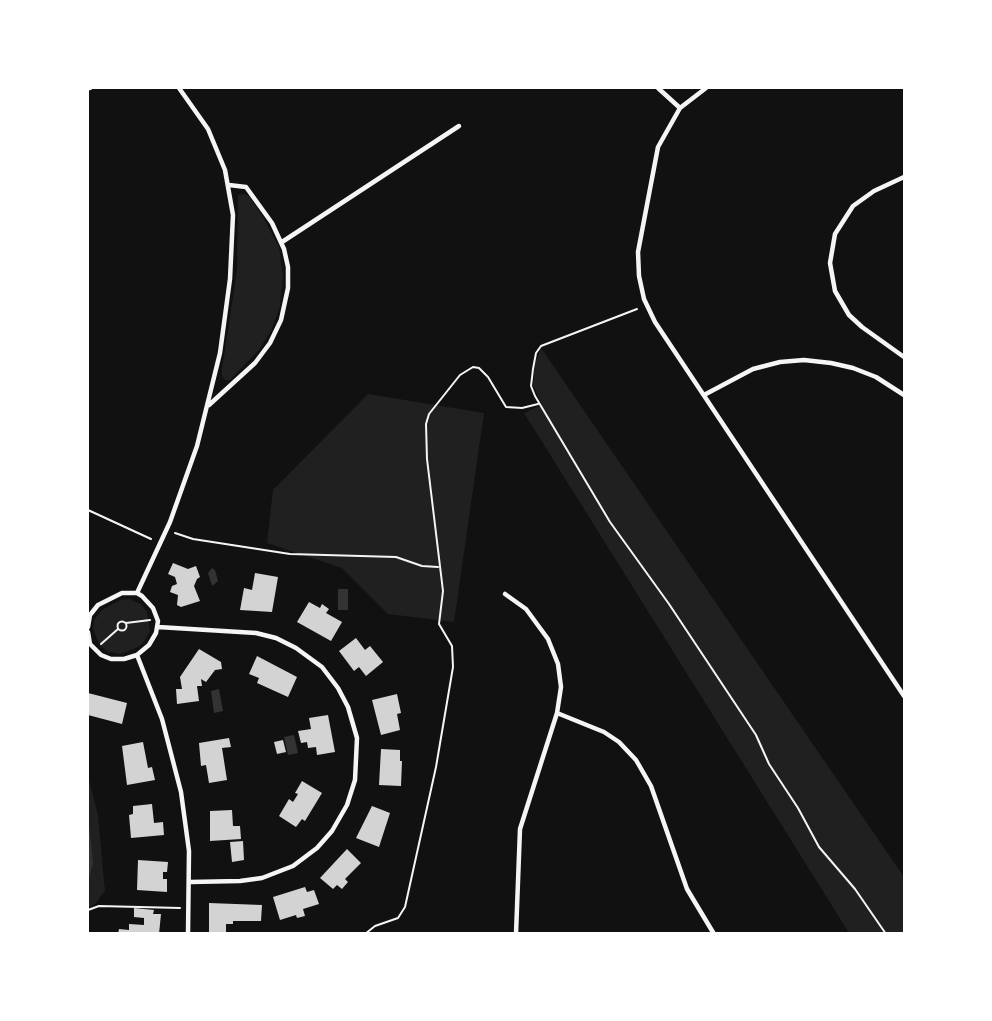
<!DOCTYPE html>
<style>
body{margin:0}
#map{position:relative;width:992px;height:1021px;overflow:hidden;background:#111;font-family:"IBM Plex Sans",sans-serif}
canvas{display:block}
.frame{position:absolute;inset:0;border:89px solid #fff;pointer-events:none}
</style>
<div id="map">
<canvas width="992" height="1021"></canvas>
<div class="frame"></div>
</div>
<script>
const context = document.querySelector('canvas').getContext('2d');
context.lineJoin = 'round';
function fillPath(path, color) { context.fillStyle = color; context.fill(path, 'evenodd'); }
const poly = rows => new Path2D(rows.map(r => 'M' + r).join(''));
function stroke(path, color, width, dash) { context.strokeStyle = color; context.lineWidth = width; context.lineCap = dash ? 'butt' : 'round'; context.setLineDash(dash || []); context.stroke(path); }
fillPath(poly([
 [244,194,249,196,263,217,279,247,283,276,280,306,272,329,259,350,230,380,225,380,222,376,222,369,237,270,238,195],
 [541,348,904,877,904,933,849,933,524,413,542,405,533,385,535,364],
 [368,394,484,413,454,622,388,614,342,568,267,543,273,490],
 [129,599,141,604,147,612,150,631,145,640,138,647,121,654,109,652,100,646,97,639,93,629,94,620,102,610,120,600],
 [88,775,98,816,105,891,95,904,88,908]
]), '#202020');
fillPath(poly([
 [212,568,215,570,218,581,212,586,208,573],
 [338,589,348,589,348,610,338,610],
 [219,689,223,711,214,713,211,691],
 [294,735,298,753,288,755,284,737],
 [88,814,93,863,88,882]
]), '#333');
fillPath(poly([
 [173,563,188,569,196,566,200,577,197,579,194,586,200,601,181,607,177,605,178,595,170,592,172,586,177,584,175,577,168,574],
 [255,573,278,577,272,612,240,610,244,588,252,590],
 [309,602,320,608,322,604,329,609,326,613,342,622,331,641,297,622],
 [356,638,365,650,370,646,383,662,366,676,359,667,354,671,339,651],
 [199,649,221,662,222,669,215,670,206,682,201,679,202,686,197,686,199,701,177,704,176,689,182,689,180,677],
 [257,656,297,677,288,697,257,683,259,678,249,674],
 [88,693,127,703,122,724,88,715],
 [397,694,401,713,397,714,400,730,381,735,372,700],
 [328,715,335,752,317,755,316,747,308,748,307,742,301,743,298,731,311,729,309,718],
 [229,738,231,747,222,748,227,780,209,783,206,765,201,766,199,743],
 [283,740,286,752,277,754,274,742],
 [143,742,148,768,152,767,155,780,127,785,122,746],
 [381,749,400,750,400,761,402,761,401,786,379,785],
 [302,781,322,793,305,821,302,819,296,827,279,816,289,799,293,802,298,794,295,793],
 [152,804,154,823,163,822,164,835,131,838,129,815,133,814,133,806],
 [372,806,390,813,379,847,356,838],
 [232,810,233,826,240,826,241,839,210,841,210,811],
 [243,841,244,860,232,862,230,842],
 [347,849,361,863,345,879,348,882,342,889,337,885,333,889,320,878],
 [138,860,168,862,167,872,163,872,163,879,167,879,167,892,137,890],
 [305,887,307,892,314,890,319,904,303,909,305,916,297,918,296,915,280,920,273,897],
 [209,903,262,905,261,921,233,921,233,924,226,924,226,934,209,934],
 [134,908,154,910,153,914,161,914,159,934,118,934,119,929,129,930,129,924,144,925,144,918,134,917]
]), '#d3d3d3');
stroke(poly([
 [637,309,541,346,536,353,533,369,531,386,535,396,610,522,669,604,756,735,769,764,798,808,819,847,855,889,886,934],
 [88,510,151,539],
 [175,533,193,539,290,554,396,557,422,566,438,567],
 '117.5 626a4.5 4.5 0 1 1 9 0a4.5 4.5 0 1 1-9 0Z',
 [126,623,150,620],
 [101,644,118,629],
 [88,910,99,906,180,908],
 [365,934,375,926,398,918,405,907,436,767,453,667,452,646,439,624,443,591,427,459,426,424,429,414,460,375,473,367,479,368,488,377,506,407,522,408,538,404]
]), '#f5f5f5', 2);
stroke(poly([
 [88,88,90,88],
 [658,88,680,108],
 [706,88,680,108,658,147,638,252,639,276,644,299,655,322,904,696],
 [904,177,874,191,853,206,835,234,830,263,835,291,849,315,862,327,904,357],
 [282,242,459,126],
 [704,395,753,369,780,362,804,360,831,363,853,368,876,377,904,395],
 [209,405,255,363,270,343,281,320,288,288,288,267,284,249,272,223,246,187,229,185],
 [137,593,170,522,197,446,220,353,230,279,233,215,225,170,208,129,179,88],
 [505,594,526,609,548,639,558,664,561,687,557,713,520,829,516,934],
 [88,627,90,615,98,605,122,593,137,593,142,596,153,608,158,621,156,633,149,645,137,655,124,659,111,659,101,655,90,644,88,632],
 [158,627,256,633,276,638,296,648,322,667,338,688,348,707,357,738,355,780,347,805,332,831,317,848,293,866,262,878,240,881,190,882],
 [137,655,162,719,181,792,189,851,188,934],
 [557,713,604,732,619,742,636,760,651,786,687,889,714,934]
]), '#f5f5f5', 4.5);
</script>
